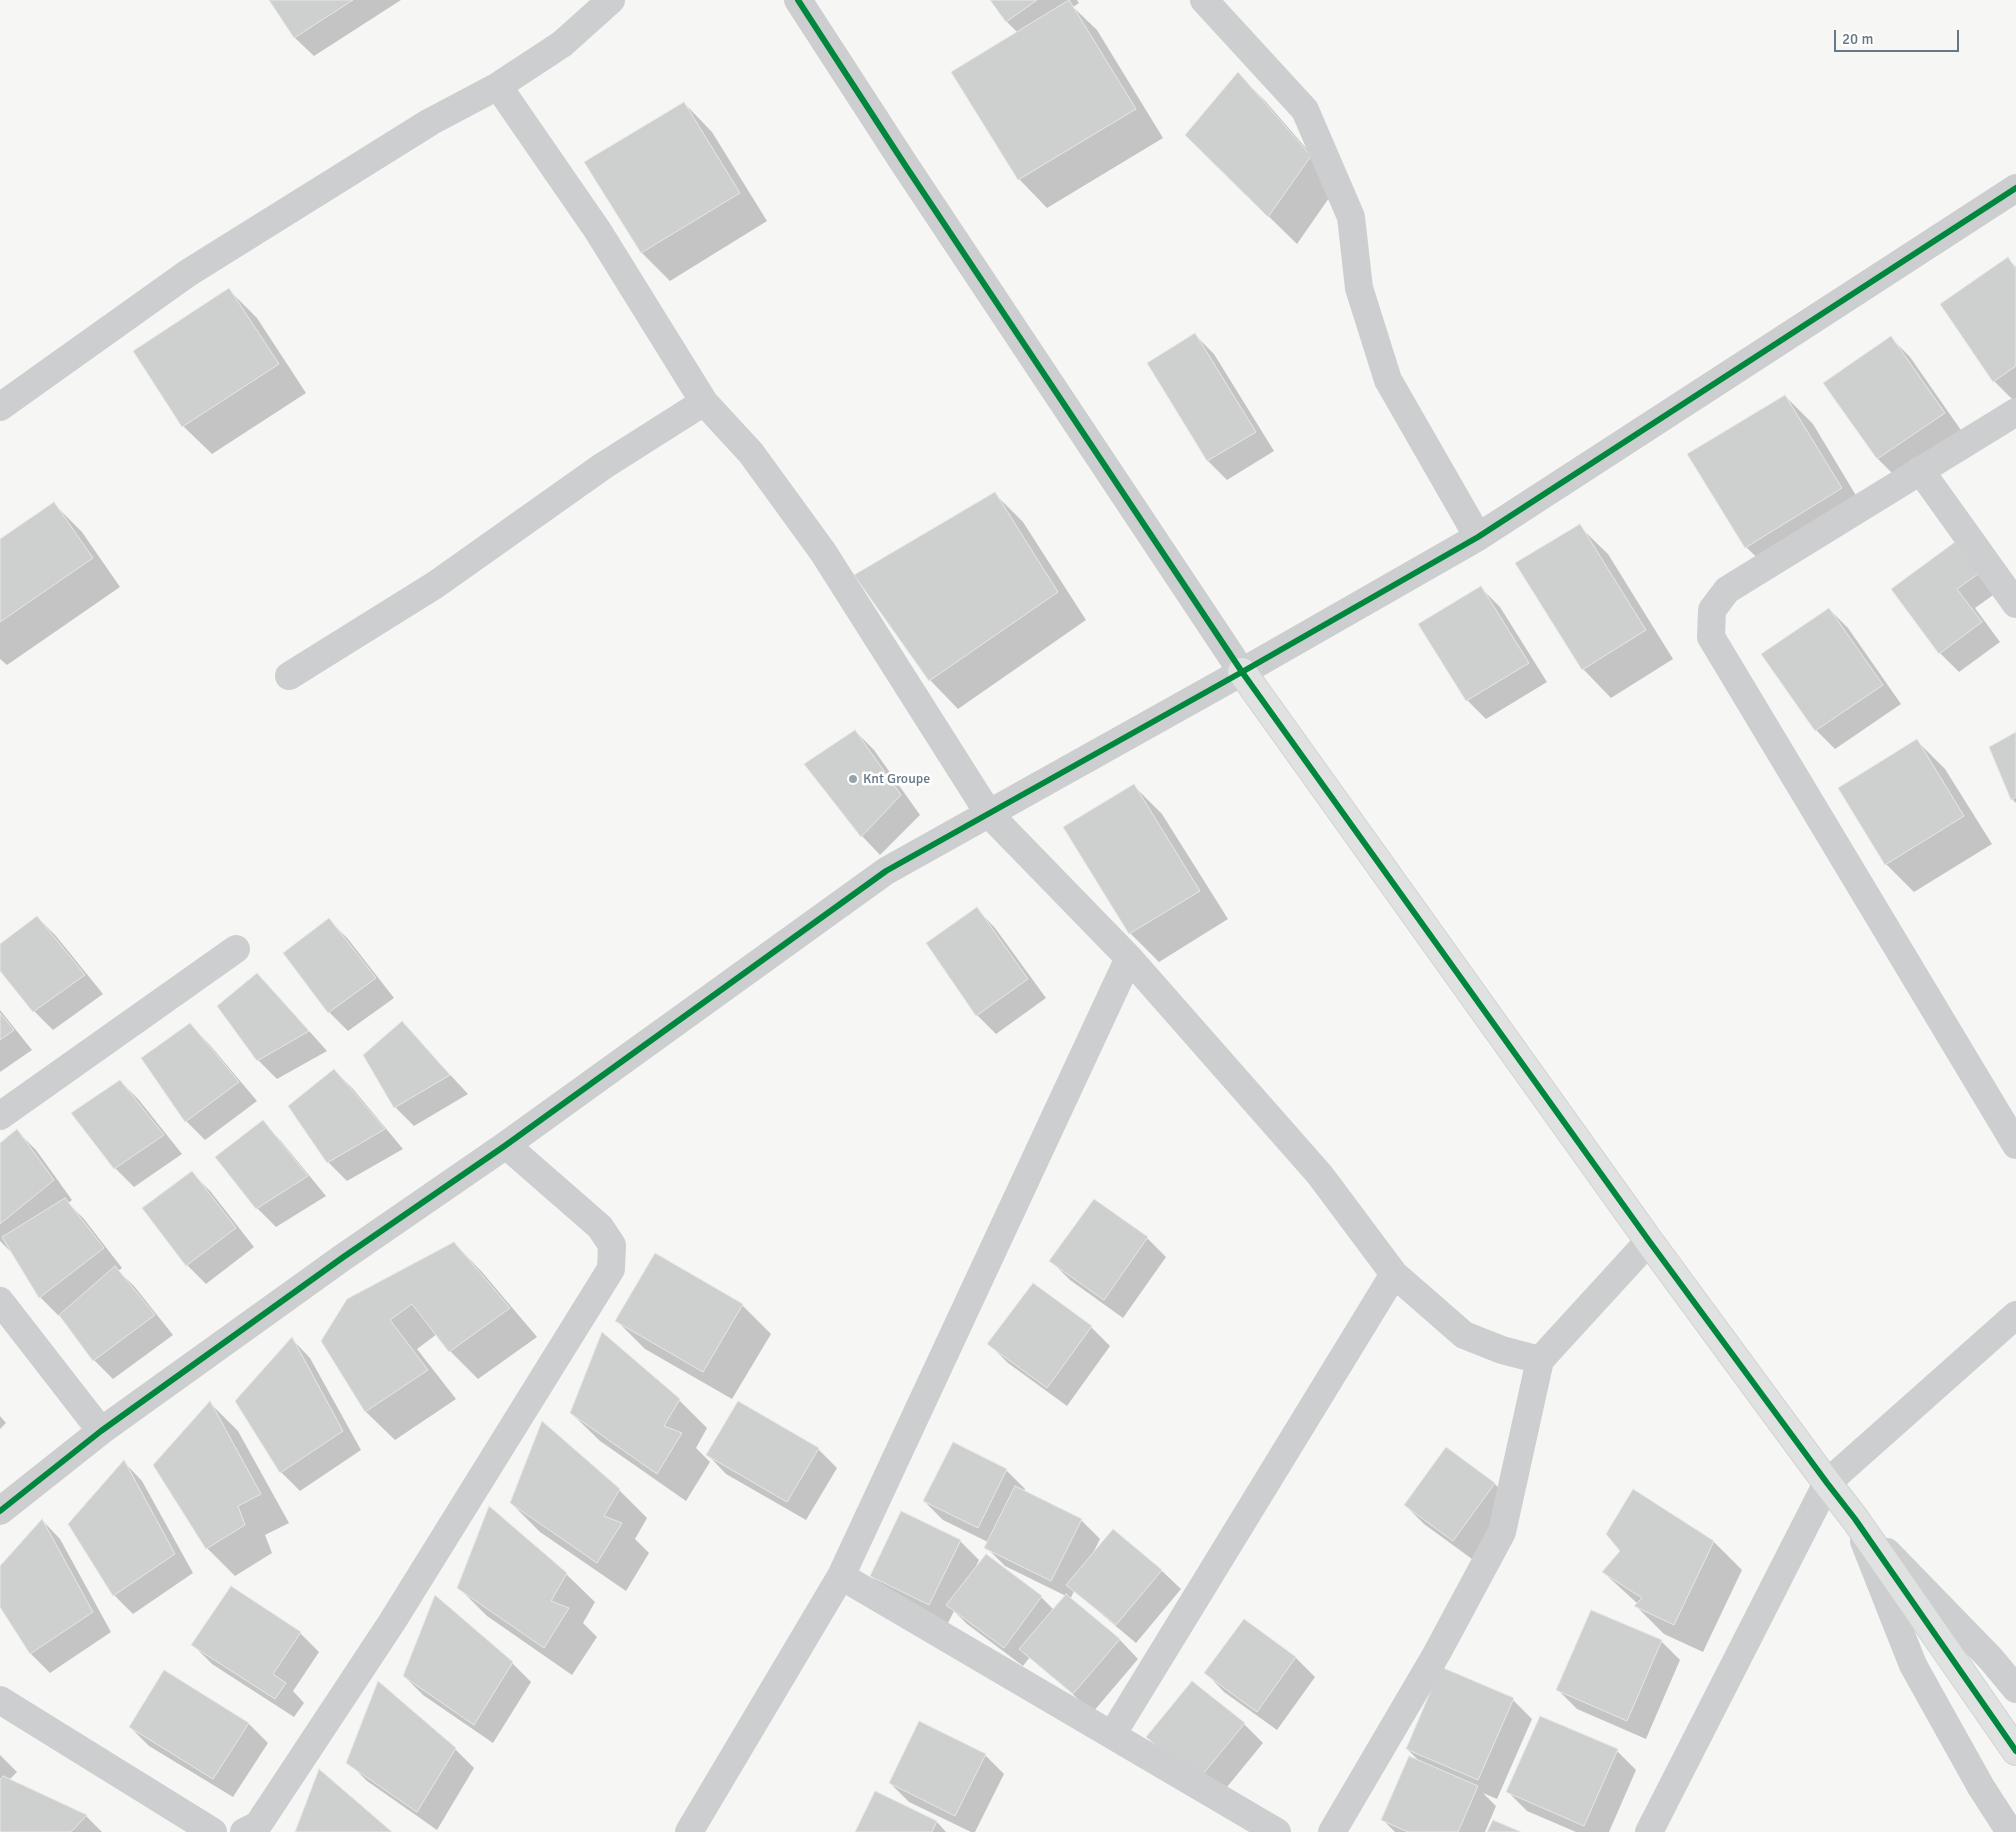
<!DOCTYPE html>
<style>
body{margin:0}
#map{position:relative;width:2016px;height:1832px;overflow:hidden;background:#f6f6f5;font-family:Signika,sans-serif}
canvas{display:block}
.scale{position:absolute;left:1834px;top:30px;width:125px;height:22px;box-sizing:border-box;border:2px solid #667785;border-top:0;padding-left:6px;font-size:15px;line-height:18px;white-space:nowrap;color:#667785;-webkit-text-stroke:4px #fff;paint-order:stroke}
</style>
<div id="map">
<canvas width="2016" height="1832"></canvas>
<div class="scale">20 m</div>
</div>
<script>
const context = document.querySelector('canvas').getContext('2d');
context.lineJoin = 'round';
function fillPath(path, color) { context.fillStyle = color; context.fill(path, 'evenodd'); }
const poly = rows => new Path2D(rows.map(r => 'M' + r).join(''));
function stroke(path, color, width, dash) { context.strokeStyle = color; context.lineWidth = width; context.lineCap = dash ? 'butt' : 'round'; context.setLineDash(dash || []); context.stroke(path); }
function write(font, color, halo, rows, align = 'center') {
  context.font = font + ' Signika,sans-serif'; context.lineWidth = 5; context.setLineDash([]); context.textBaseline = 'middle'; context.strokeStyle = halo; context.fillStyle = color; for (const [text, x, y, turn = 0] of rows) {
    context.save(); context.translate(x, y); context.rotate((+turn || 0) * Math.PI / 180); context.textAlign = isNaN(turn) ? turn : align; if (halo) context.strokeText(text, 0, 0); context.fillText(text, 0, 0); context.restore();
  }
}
fillPath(poly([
 [270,0,401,0,314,56,295,38],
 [991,0,1077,0,1079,3,1073,7,1097,30,1163,138,1047,208,1019,179,953,72,1018,33,1007,22],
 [1238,74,1266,102,1338,185,1297,244,1215,164],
 [684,103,712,132,767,221,670,281,642,253,586,163],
 [2008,259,2016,267,2016,398,2013,400,1994,381],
 [229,290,257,318,306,393,212,454,183,426,134,352],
 [1195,335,1214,354,1274,451,1227,480,1208,461,1148,363],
 [1891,338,1910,357,1963,433,1897,478,1878,459,1825,383],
 [1785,396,1813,424,1869,517,1775,575,1746,547],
 [994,493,1023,522,1086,620,958,709,930,680,856,576],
 [54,504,82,532,120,587,7,665,0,659,0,541],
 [1579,526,1608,554,1673,659,1611,698,1583,669],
 [1955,544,1996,593,1975,608,2000,642,1959,672,1940,653],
 [1481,588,1500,607,1547,682,1486,719,1467,700],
 [1829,609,1848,628,1901,704,1835,749,1816,730],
 [855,731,874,750,920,815,880,855,862,836],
 [2016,733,2016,803,2012,799],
 [1917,741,1945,769,1992,844,1914,892,1886,864],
 [1134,786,1162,814,1228,919,1159,962,1130,933,1065,828],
 [977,909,995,928,1046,998,996,1034,977,1015],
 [37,917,56,936,103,994,53,1030,34,1011,0,969,0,945],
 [329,920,348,939,394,998,348,1031,329,1012],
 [276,994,327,1051,277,1079,258,1060],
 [0,1010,32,1050,0,1072],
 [402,1023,468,1094,414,1126,395,1107],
 [190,1025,209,1044,257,1101,205,1140,186,1121],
 [334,1070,353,1089,403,1149,347,1181,328,1162],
 [120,1081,139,1100,182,1154,134,1187,115,1168],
 [262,1122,281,1141,326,1196,276,1227,257,1208,217,1157],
 [17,1131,36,1150,72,1200,68,1203,84,1219,122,1268,118,1271,134,1286,173,1335,113,1379,94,1360,61,1315,59,1316,40,1297,11,1249,10,1251,0,1241,0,1145],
 [192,1173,211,1192,254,1247,206,1284,187,1265],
 [1094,1201,1147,1238,1166,1257,1123,1318,1070,1280,1051,1261],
 [454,1243,482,1272,537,1337,478,1379,450,1351,437,1334,417,1349,456,1399,395,1440,366,1412,322,1341],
 [655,1255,742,1305,771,1334,732,1399,645,1349,617,1321],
 [1033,1285,1091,1327,1110,1346,1067,1406,1008,1363,989,1344],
 [292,1339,310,1358,361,1450,300,1491,281,1472],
 [679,1400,707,1428,696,1448,710,1462,686,1501,600,1441,571,1413],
 [210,1403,238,1431,289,1523,265,1535,272,1553,235,1576,207,1548],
 [0,1416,6,1423,0,1429],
 [818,1449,837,1468,806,1520,726,1474,708,1455],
 [1447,1449,1495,1484,1513,1503,1472,1559,1424,1524,1405,1505],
 [124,1462,142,1481,193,1573,133,1614,114,1595],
 [1006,1470,1025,1489,1024,1492,1081,1520,1100,1539,1093,1553,1113,1531,1162,1571,1181,1589,1136,1643,1074,1591,1070,1600,1120,1640,1138,1659,1093,1712,1030,1657,1023,1666,967,1624,954,1611,948,1623,890,1595,871,1576,960,1541,979,1560,976,1566,986,1556,1041,1597,1054,1610,1066,1596,1005,1566,986,1547,988,1542,943,1520,924,1501],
 [619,1490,647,1518,635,1539,649,1553,626,1591,540,1532,511,1503],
 [42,1520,60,1539,111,1632,50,1673,31,1654,0,1604,0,1567],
 [1714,1542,1742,1570,1703,1652,1664,1634,1636,1606,1638,1604,1603,1572],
 [566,1574,595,1602,583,1623,597,1637,572,1675,487,1616,459,1588],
 [231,1588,300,1633,319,1652,293,1691,304,1703,294,1717,212,1664,193,1645],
 [1244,1620,1296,1658,1315,1677,1277,1730,1224,1692,1206,1673],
 [1661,1641,1680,1660,1646,1739,1577,1709,1558,1690],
 [512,1663,531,1682,493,1743,423,1695,404,1676],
 [165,1671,249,1724,268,1743,233,1797,149,1746,130,1727],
 [1513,1700,1532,1719,1497,1799,1483,1793,1496,1806,1485,1832,1395,1832,1383,1820,1420,1762,1407,1749],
 [1244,1724,1263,1743,1218,1798,1148,1737],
 [455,1749,474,1768,437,1830,367,1781,348,1762],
 [1617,1751,1636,1770,1609,1832,1576,1832,1527,1811,1508,1792],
 [0,1755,17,1772,9,1780,86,1816,102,1832,0,1832],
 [985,1755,1004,1774,975,1832,971,1832,909,1802,890,1783],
 [876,1792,937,1822,946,1832,856,1832]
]), '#0003');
const building = poly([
 [269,0,353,0,294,38,269,0],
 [990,0,1037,0,1006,22,990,0],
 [1069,0,1136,109,1018,180,951,72,1069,0],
 [1238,72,1311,156,1268,217,1185,135,1238,72],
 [684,102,740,193,641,253,584,162,684,102],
 [2008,257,2016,269,2016,366,1993,382,1940,304,2008,257],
 [229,288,279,364,182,427,133,351,229,288],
 [1195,333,1256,432,1207,461,1147,363,1195,333],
 [1891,336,1945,413,1877,459,1823,383,1891,336],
 [1785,395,1842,488,1745,548,1687,454,1785,395],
 [995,492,1058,592,929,681,854,575,995,492],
 [54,502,93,558,0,622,0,539,54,502],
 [1580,524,1646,630,1582,670,1515,563,1580,524],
 [1955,542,1978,574,1957,589,1982,622,1939,654,1891,589,1955,542],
 [1481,586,1529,663,1466,701,1418,624,1481,586],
 [1829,608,1883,685,1815,731,1761,654,1829,608],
 [855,730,901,795,861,837,804,764,855,730],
 [2016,732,2016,797,2011,800,1989,747,2016,732],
 [1917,739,1964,816,1885,865,1838,788,1917,739],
 [1134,784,1200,891,1129,934,1063,827,1134,784],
 [977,907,1028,979,976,1016,926,943,977,907],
 [37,916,85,975,33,1012,0,971,0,944,37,916],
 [329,918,376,978,328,1013,283,953,329,918],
 [257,973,309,1031,257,1061,217,1006,257,973],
 [0,1013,14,1030,0,1040,0,1013],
 [402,1021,450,1075,394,1108,363,1055,402,1021],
 [190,1023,239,1082,185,1122,141,1058,190,1023],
 [334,1069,385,1129,327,1163,288,1106,334,1069],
 [120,1080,164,1135,114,1169,71,1113,120,1080],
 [263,1120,308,1176,256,1209,215,1157,263,1120],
 [17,1129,54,1180,0,1224,0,1143,17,1129],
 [192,1171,236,1228,186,1266,142,1208,192,1171],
 [65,1198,104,1248,39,1298,2,1237,65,1198],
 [1094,1199,1148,1237,1104,1300,1049,1261,1094,1199],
 [454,1242,510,1308,449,1352,412,1304,390,1320,428,1370,365,1412,321,1341,347,1299,454,1242],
 [655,1253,743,1304,703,1372,615,1321,655,1253],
 [115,1266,155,1315,93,1361,59,1315,115,1266],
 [1033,1283,1092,1326,1047,1388,987,1344,1033,1283],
 [602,1332,680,1399,664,1426,682,1433,657,1474,570,1413,602,1332],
 [292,1337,343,1431,280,1473,235,1401,292,1337],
 [210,1401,261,1494,238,1506,245,1525,206,1549,153,1465,210,1401],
 [738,1401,819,1448,787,1502,706,1455,738,1401],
 [542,1421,620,1489,604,1516,622,1523,597,1563,510,1503,542,1421],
 [953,1442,1007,1469,978,1528,923,1501,953,1442],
 [1446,1447,1495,1483,1453,1541,1404,1505,1446,1447],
 [124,1460,175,1554,113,1596,68,1524,124,1460],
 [1015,1486,1082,1519,1051,1581,984,1548,1015,1486],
 [1633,1489,1714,1541,1674,1625,1634,1606,1642,1598,1602,1572,1620,1551,1606,1534,1633,1489],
 [489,1506,567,1573,551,1601,569,1608,544,1648,457,1588,489,1506],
 [901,1511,961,1540,929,1605,870,1576,901,1511],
 [42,1519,93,1612,30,1654,0,1607,0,1566,42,1519],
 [1113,1529,1162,1570,1116,1625,1066,1585,1113,1529],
 [986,1554,1042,1596,1004,1648,946,1605,986,1554],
 [231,1586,301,1632,273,1674,286,1683,275,1699,191,1645,231,1586],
 [1066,1594,1120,1639,1073,1694,1019,1649,1066,1594],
 [435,1595,513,1662,474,1725,403,1676,435,1595],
 [1591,1610,1662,1640,1627,1721,1556,1690,1591,1610],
 [1244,1619,1296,1657,1257,1712,1204,1673,1244,1619],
 [1441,1667,1514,1698,1478,1780,1406,1749,1441,1667],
 [164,1670,249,1723,213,1779,129,1727,164,1670],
 [378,1681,456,1748,417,1812,346,1763,378,1681],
 [1192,1681,1245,1723,1198,1780,1146,1737,1192,1681],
 [1540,1716,1618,1749,1584,1826,1506,1792,1540,1716],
 [919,1721,986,1754,955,1816,889,1783,919,1721],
 [1409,1756,1478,1786,1458,1832,1408,1832,1381,1820,1409,1756],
 [319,1769,392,1832,295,1832,319,1769],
 [3,1776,87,1815,71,1832,0,1832,0,1780,3,1776],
 [875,1791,937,1821,932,1832,855,1832,875,1791],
 [1493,1820,1521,1832,1487,1832,1493,1820]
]);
fillPath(building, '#ced0d0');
stroke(building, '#e6e6e4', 1);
const secondary = poly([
 [1242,672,1649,1241,1827,1483,1855,1519,2016,1751]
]);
stroke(secondary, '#d2d3d4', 30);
stroke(poly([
 [1204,0,1305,110,1351,217,1359,288,1388,380,1478,537],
 [498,86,598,231,704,402,751,453,823,552,989,814,1129,958,1320,1175,1394,1274,1464,1335,1502,1350,1540,1360,1502,1532,1437,1653,1332,1832],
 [0,407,188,273,430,122,498,86,562,44,611,0],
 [2016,412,1727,590,1712,610,1711,637,2016,1145],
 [1920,470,2016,604],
 [1242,672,1478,537,2016,188],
 [289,676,435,585,603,466,704,402],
 [0,1116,236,949],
 [0,1301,101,1431],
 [1540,1360,1649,1241],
 [0,1511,101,1431,342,1258,506,1145,886,871,1242,672,905,165,798,0],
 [1864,1541,1913,1665,1981,1787,2010,1832],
 [1887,1552,1991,1659,2016,1689],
 [841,1576,1277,1832],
 [0,1700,213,1832],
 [1112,1735,1394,1274],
 [244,1832,258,1825,392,1622,611,1269,612,1245,600,1227,506,1145],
 [689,1832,841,1576,1129,958],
 [1649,1832,1827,1483,2016,1315]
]), '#cccecf', 28);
stroke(secondary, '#e0e1e1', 28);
stroke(poly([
 [2016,188,1478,537,1242,672,1649,1241,1827,1483,1855,1519,2016,1751],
 [0,1511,101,1431,342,1258,506,1145,886,871,1242,672,905,165,798,0]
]), '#00873e', 6);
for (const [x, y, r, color] of [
 [853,779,5,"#98a3ac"]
]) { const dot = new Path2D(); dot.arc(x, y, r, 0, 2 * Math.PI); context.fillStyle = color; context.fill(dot); stroke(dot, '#fff', 2); }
write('14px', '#667785', '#fff', [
 ["Knt Groupe",863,779]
], 'left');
</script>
